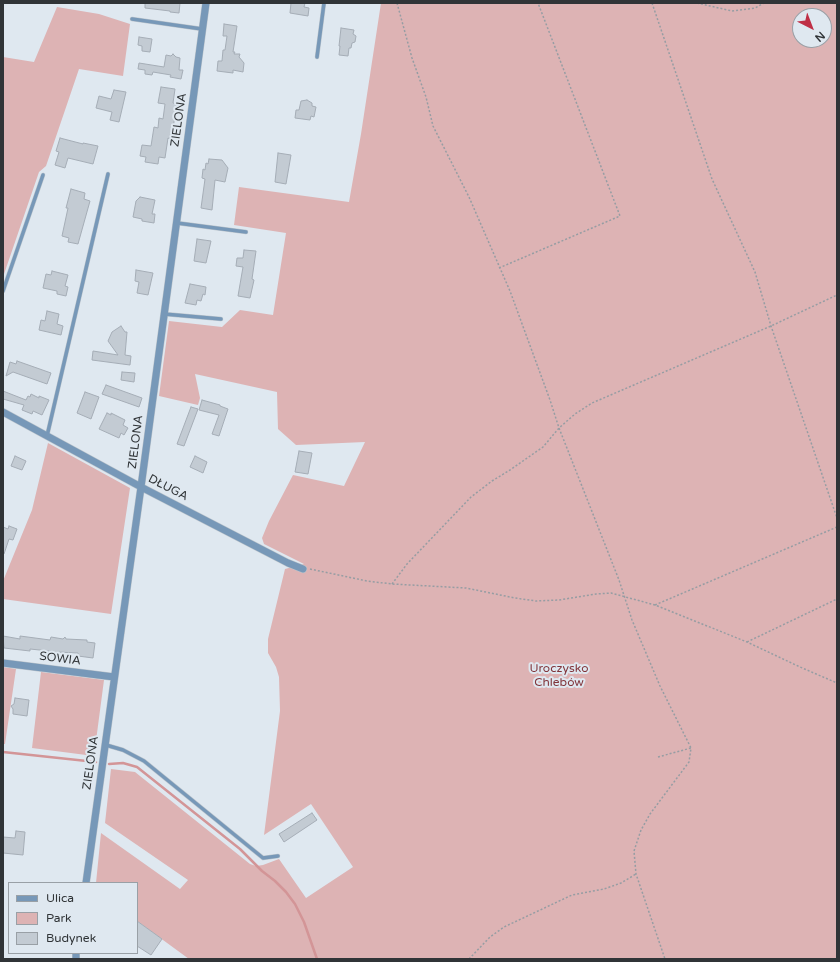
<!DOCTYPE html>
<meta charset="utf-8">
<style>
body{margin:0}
#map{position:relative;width:840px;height:962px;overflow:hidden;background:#dfe8f0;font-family:"Varela Round",sans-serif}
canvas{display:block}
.frame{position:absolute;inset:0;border:4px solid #303437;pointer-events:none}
.legend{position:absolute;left:8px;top:882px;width:130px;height:72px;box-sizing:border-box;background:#dfe8f0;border:1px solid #99a0a6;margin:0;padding:5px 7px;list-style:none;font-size:12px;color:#303437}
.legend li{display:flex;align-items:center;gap:8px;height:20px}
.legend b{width:20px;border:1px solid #99a0a6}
.north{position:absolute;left:792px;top:8px;width:40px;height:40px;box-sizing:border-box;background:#dfe8f0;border:1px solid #99a0a6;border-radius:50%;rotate:138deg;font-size:11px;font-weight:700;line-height:16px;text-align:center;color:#303437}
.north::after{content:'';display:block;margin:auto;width:14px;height:18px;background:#bf2f46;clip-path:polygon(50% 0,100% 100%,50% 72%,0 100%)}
</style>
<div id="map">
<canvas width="840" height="962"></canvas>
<div class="frame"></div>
<ul class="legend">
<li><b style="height:5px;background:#7798b8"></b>Ulica</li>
<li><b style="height:11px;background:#ddb3b4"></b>Park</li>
<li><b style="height:11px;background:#c3cbd3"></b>Budynek</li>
</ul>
<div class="north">N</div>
</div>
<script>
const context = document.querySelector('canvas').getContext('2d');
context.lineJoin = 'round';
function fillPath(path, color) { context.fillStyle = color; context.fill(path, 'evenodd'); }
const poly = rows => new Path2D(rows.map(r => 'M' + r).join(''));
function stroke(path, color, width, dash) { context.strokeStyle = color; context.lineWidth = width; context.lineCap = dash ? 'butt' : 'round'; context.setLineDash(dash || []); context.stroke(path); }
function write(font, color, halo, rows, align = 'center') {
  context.font = font + ' "Varela Round",sans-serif'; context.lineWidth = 4; context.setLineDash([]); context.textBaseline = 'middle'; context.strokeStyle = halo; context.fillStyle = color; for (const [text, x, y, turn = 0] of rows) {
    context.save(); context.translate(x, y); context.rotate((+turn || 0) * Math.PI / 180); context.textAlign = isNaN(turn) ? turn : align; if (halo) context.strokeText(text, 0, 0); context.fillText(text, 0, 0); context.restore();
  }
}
fillPath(poly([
 [381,3,837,3,837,959,189,959,137,921,137,883,96,883,101,833,180,889,188,880,105,823,111,769,135,772,250,864,256,866,263,865,279,859,306,898,353,867,311,804,264,835,280,711,279,677,276,667,268,653,268,639,285,569,304,564,264,544,262,538,269,521,293,475,344,486,365,442,296,445,278,429,277,392,195,374,200,398,198,405,159,396,169,321,222,327,240,310,273,315,286,233,234,225,239,187,349,202,361,134],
 [800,16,824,16,824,40,800,40],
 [57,7,99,14,130,24,123,76,79,69,46,166,39,172,3,277,3,57,34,62],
 [48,443,130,488,111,614,3,599,3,581,32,510],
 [3,667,16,669,5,744,3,744],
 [41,672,104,680,94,756,32,748]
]), '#ddb3b4');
stroke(poly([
 [3,752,96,762],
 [109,764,123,763,137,767,240,849,262,871,275,881,286,892,295,904,304,922,317,959]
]), '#d39597', 2.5);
const building = poly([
 [145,3,180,3,179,13,170,12,170,11,145,8,145,3],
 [291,3,305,3,304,7,309,8,308,16,290,13,291,3],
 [224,24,237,26,233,52,235,52,234,54,240,54,239,57,244,63,243,72,233,70,233,73,217,71,218,61,222,61,223,50,225,50,227,36,223,36,224,24],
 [341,28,354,30,353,34,356,36,355,42,352,43,351,48,349,48,348,56,339,55,340,46,339,46,341,28],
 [139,37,152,39,150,52,142,51,142,46,138,45,139,37],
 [173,54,176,57,180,58,179,70,183,70,181,79,170,77,171,75,153,72,152,75,145,74,145,70,138,69,139,63,164,67,166,55,171,56,173,54],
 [161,87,175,89,173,103,176,104,173,131,171,131,170,139,168,138,165,158,159,157,158,164,145,162,146,157,140,156,142,145,151,146,154,127,158,128,159,118,163,119,165,104,158,103,161,87],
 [114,90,126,92,119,122,110,120,112,112,96,108,99,96,111,99,114,90],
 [307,100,312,103,312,106,316,107,314,117,311,116,310,120,295,118,296,110,299,110,301,101,307,100],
 [60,138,83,144,83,143,98,146,93,164,68,158,65,168,55,165,59,152,56,151,60,138],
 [278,153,291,155,286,184,275,182,278,153],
 [209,159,222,160,228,168,225,182,215,180,212,210,201,208,205,179,202,178,203,169,205,170,206,163,208,164,209,159],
 [71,189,85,193,84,199,90,201,78,244,68,242,69,238,62,236,68,208,66,208,71,189],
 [140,197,155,200,152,214,155,214,154,223,142,221,142,219,133,217,136,201,140,197],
 [197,239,211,241,206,263,194,261,197,239],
 [244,250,256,251,252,279,254,280,250,298,238,296,243,267,236,266,237,258,243,258,244,250],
 [136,270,153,273,148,295,137,293,139,282,135,281,136,270],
 [52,271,68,275,65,286,68,287,66,296,57,294,57,291,43,288,46,274,51,275,52,271],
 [190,284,206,287,205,295,203,294,201,301,197,300,196,305,185,303,190,284],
 [47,311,59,314,57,324,63,326,61,335,39,330,41,320,45,321,47,311],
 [121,326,125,332,127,332,125,355,131,356,130,365,92,360,93,351,118,355,108,341,112,332,121,326],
 [17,361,51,373,47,384,13,372,6,376,10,362,16,364,17,361],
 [122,372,135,373,134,382,121,380,122,372],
 [106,385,142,398,139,407,102,394,106,385],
 [3,391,26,400,28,396,30,397,31,394,39,398,39,396,49,400,42,415,33,411,32,414,22,410,24,405,3,399,3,391],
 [85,392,99,397,91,419,77,413,85,392],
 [202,400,220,405,220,406,228,409,219,436,212,434,219,415,199,410,202,400],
 [191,407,198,409,184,446,177,444,191,407],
 [107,413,111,415,111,413,125,420,123,425,128,428,124,435,121,433,119,438,99,429,107,413],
 [299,451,312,453,308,474,295,472,299,451],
 [15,456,26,461,22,470,11,466,15,456],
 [195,456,207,462,203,473,190,467,195,456],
 [9,526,17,529,13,540,9,539,4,554,3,554,3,527,8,529,9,526],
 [3,636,20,639,20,636,50,640,51,637,63,639,65,637,66,639,87,640,87,642,95,643,93,658,78,656,78,653,57,652,57,656,48,655,49,651,30,649,30,651,4,648,3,636],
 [15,698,29,700,27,716,13,714,13,709,11,706,14,704,15,698],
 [312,813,317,820,284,842,279,834,312,813],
 [16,831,25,832,23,855,3,853,3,837,15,838,16,831],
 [137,921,162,939,151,955,137,946,137,921]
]);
fillPath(building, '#c3cbd3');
stroke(building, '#a5adb6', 1);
const service = poly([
 [132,19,202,29],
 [317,57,324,3],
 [177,223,246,232],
 [3,291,43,175],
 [164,314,221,319],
 [47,436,108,174],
 [106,745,123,750,144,761,263,858,278,856]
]);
const minor = poly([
 [3,412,141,487,288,563,303,569],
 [3,663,114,677],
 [86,883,141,487,206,3],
 [76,959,76,953]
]);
stroke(service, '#bcc4cb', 4.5);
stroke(minor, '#bcc4cb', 8);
stroke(poly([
 [397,3,412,58,426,97,433,126,469,197,510,291,550,400,559,428,619,580,632,620,660,686,691,748,689,762,650,814,641,830,634,851,636,874,665,959],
 [652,3,712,179,755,272,771,326,837,518],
 [697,3,732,11,755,8,764,3],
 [499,268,620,216,538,3],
 [310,569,367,581,392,584,466,588,515,598,536,601,559,600,596,594,611,593,655,605,747,642,800,667,837,683],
 [392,584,407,564,471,497,492,481,510,470,543,447,559,428,575,414,592,403,771,326,837,295],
 [655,605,837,527],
 [747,642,837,599],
 [658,757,691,748],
 [469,959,490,937,504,927,572,895,604,889,621,883,636,874],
 [808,959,810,959]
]), '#969da3', 1.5, [2, 2]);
stroke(service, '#7798b8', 3.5);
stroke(minor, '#7798b8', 7);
write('12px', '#303437', '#dfe8f0', [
 ["ZIELONA",179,120,-82],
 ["ZIELONA",136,442,-83],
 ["DŁUGA",168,488,27],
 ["SOWIA",60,659,7],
 ["ZIELONA",91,763,-82]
]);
write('12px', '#81353b', '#dfe8f0', [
 ["Uroczysko",559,669],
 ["Chlebów",559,683]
]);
</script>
